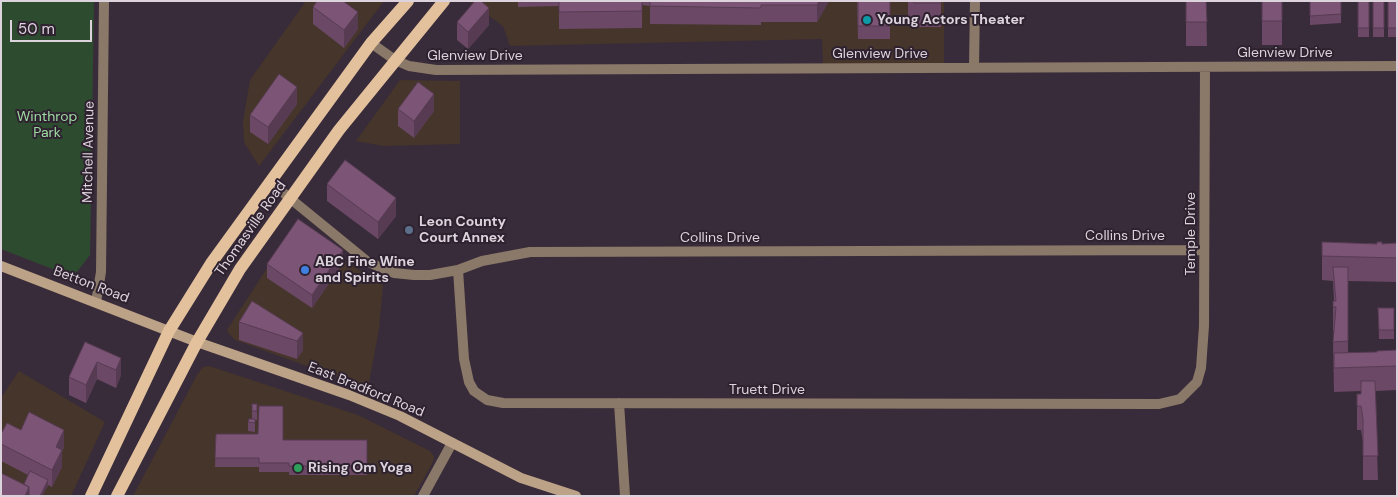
<!DOCTYPE html>
<style>
body{margin:0}
#map{position:relative;width:1398px;height:497px;overflow:hidden;background:#392c3a;font-family:"DM Sans",sans-serif}
canvas{display:block}
.frame{position:absolute;inset:0;border:2px solid #dcd3dc;pointer-events:none}
.scale{position:absolute;left:10px;top:20px;width:82px;height:22px;box-sizing:border-box;border:2px solid #dcd3dc;border-top:0;padding-left:6px;font-size:15px;line-height:18px;white-space:nowrap;color:#dcd3dc;-webkit-text-stroke:4px #2f2230;paint-order:stroke}
</style>
<div id="map">
<canvas width="1398" height="497"></canvas>
<div class="frame"></div>
<div class="scale">50 m</div>
</div>
<script>
const context = document.querySelector('canvas').getContext('2d');
context.lineJoin = 'round';
function fillPath(path, color) { context.fillStyle = color; context.fill(path, 'evenodd'); }
const poly = rows => new Path2D(rows.map(r => 'M' + r).join(''));
function stroke(path, color, width, dash) { context.strokeStyle = color; context.lineWidth = width; context.lineCap = dash ? 'butt' : 'round'; context.setLineDash(dash || []); context.stroke(path); }
function write(font, color, halo, rows, align = 'center') {
  context.font = font + ' "DM Sans",sans-serif'; context.lineWidth = 4; context.setLineDash([]); context.textBaseline = 'middle'; context.strokeStyle = halo; context.fillStyle = color; for (const [text, x, y, turn = 0] of rows) {
    context.save(); context.translate(x, y); context.rotate((+turn || 0) * Math.PI / 180); context.textAlign = isNaN(turn) ? turn : align; if (halo) context.strokeText(text, 0, 0); context.fillText(text, 0, 0); context.restore();
  }
}
fillPath(poly([
 [306,1,384,1,259,166,244,142,243,121,250,80],
 [468,1,944,1,944,63,823,64,822,39,510,46,503,26],
 [400,80,460,81,460,144,383,146,356,141],
 [293,228,383,285,379,329,368,388,235,340,229,334,227,330],
 [209,366,358,415,430,451,434,457,433,462,414,496,133,496,197,375,203,367],
 [19,371,105,422,71,496,1,496,1,398]
]), '#45352a');
fillPath(poly([
 [1,1,94,1,90,255,73,277,1,249]
]), '#2d4b2f');
stroke(poly([
 [371,43,395,60,409,66,436,70,1397,66],
 [974,68,975,1],
 [270,182,368,262,394,273,414,275,430,275,458,270,482,261,530,252,1204,250],
 [458,270,464,359,469,382,474,391,487,400,503,403,1159,404,1180,399,1197,382,1201,368,1204,326,1205,67],
 [96,302,101,272,104,1],
 [619,403,625,496],
 [423,496,452,443]
]), '#8a7968', 10);
stroke(poly([
 [1,266,197,342,349,395,400,416,521,478,576,496]
]), '#bca286', 10);
stroke(poly([
 [91,496,169,331,212,262,371,43,408,1],
 [117,496,197,342,240,269,339,130,444,1]
]), '#e3c19c', 12);
fillPath(poly([
 [518,1,829,1,817,22,761,22,761,25,650,24,650,6,642,5,642,28,559,29,559,6,518,7],
 [857,1,890,1,890,39,858,39],
 [908,1,941,1,941,27,914,27,914,21,908,21],
 [1186,1,1206,1,1207,46,1186,46],
 [1262,1,1282,1,1282,45,1262,45],
 [1310,1,1341,1,1341,23,1310,25],
 [1358,1,1369,1,1369,37,1358,37],
 [1373,1,1384,1,1384,37,1373,37],
 [1388,1,1397,1,1397,37,1388,37],
 [313,7,358,29,344,48,313,24],
 [457,22,489,25,468,49,457,40],
 [297,104,268,144,250,132,250,115],
 [398,109,434,111,414,138,398,126],
 [327,184,396,216,378,239,327,201],
 [1322,242,1382,244,1397,243,1397,282,1348,281,1348,353,1377,352,1397,350,1397,390,1375,391,1378,480,1363,480,1363,443,1361,430,1357,430,1357,394,1361,394,1361,391,1334,392,1333,342,1334,331,1333,331,1333,301,1334,301,1333,281,1322,280],
 [343,263,312,308,267,278,267,264],
 [1378,308,1394,308,1394,339,1379,339],
 [239,322,303,333,303,350,297,359,239,340],
 [85,342,121,375,116,388,97,379,86,403,69,395,69,377],
 [252,404,257,411,257,420,255,420,255,432,248,431,248,422,252,419],
 [21,430,64,447,62,452,62,467,52,487,48,485,42,496,1,496,24,484,28,475,1,461,1,434],
 [216,434,283,440,367,440,367,475,289,475,289,472,259,472,259,467,215,467]
]), '#6b4865');
fillPath(poly([
 [819,1,829,1,817,22,817,5],
 [489,8,489,25,468,49,468,32],
 [358,12,358,29,344,48,344,30],
 [297,87,297,104,268,144,268,127],
 [434,94,434,111,414,138,414,121],
 [396,198,396,216,378,239,378,222],
 [343,250,343,263,312,308,312,295],
 [303,333,303,350,297,359,297,341],
 [121,358,121,375,116,388,116,370],
 [97,362,97,379,86,403,86,385],
 [64,430,64,447,62,452,62,467,52,487,52,470,56,447],
 [48,480,48,485,42,496,40,496],
 [29,487,29,496,25,496]
]), '#573b53');
const building = poly([
 [317,1,343,1,358,12,344,30,313,7,317,1],
 [475,1,481,1,489,8,468,32,457,22,475,1],
 [559,1,642,1,642,11,559,12,559,1],
 [650,1,819,1,817,5,761,5,761,8,650,6,650,1],
 [858,1,890,1,890,26,858,26,858,1],
 [914,1,941,1,941,3,914,3,914,1],
 [1186,1,1206,1,1207,22,1186,22,1186,1],
 [1262,1,1282,1,1282,21,1262,21,1262,1],
 [1310,1,1341,1,1341,14,1310,16,1310,1],
 [1358,1,1369,1,1369,28,1358,28,1358,1],
 [1373,1,1384,1,1384,28,1373,28,1373,1],
 [1388,1,1397,1,1397,28,1388,28,1388,1],
 [279,74,297,87,268,127,250,115,279,74],
 [418,82,434,94,414,121,398,109,418,82],
 [345,160,396,198,378,222,327,184,345,160],
 [298,219,343,250,312,295,267,264,298,219],
 [1322,242,1377,244,1377,242,1382,242,1382,244,1397,243,1397,258,1322,256,1322,242],
 [1333,267,1348,267,1348,341,1333,342,1336,307,1333,307,1333,301,1336,301,1333,267],
 [252,301,303,333,297,341,239,322,252,301],
 [1378,308,1394,308,1394,330,1379,330,1378,308],
 [85,342,121,358,116,370,97,362,86,385,69,377,85,342],
 [1397,350,1397,366,1334,368,1334,353,1377,352,1377,351,1397,350],
 [1361,381,1375,381,1378,456,1363,456,1363,419,1361,406,1357,406,1357,394,1361,394,1361,381],
 [252,404,257,404,257,411,252,411,252,404],
 [259,406,283,406,283,440,367,440,367,466,289,466,289,463,259,463,259,458,215,458,216,434,258,434,259,406],
 [29,412,64,430,56,447,62,450,52,470,1,444,1,434,7,423,21,430,29,412],
 [249,419,255,419,255,423,248,422,249,419],
 [30,471,48,480,40,496,32,496,29,495,29,487,24,484,30,471],
 [1,473,29,487,25,496,1,496,1,473]
]);
fillPath(building, '#7c5476');
stroke(building, '#573b53', 1);
for (const [x, y, r, color] of [
 [867,20,5,"#0f9aa8"],
 [409,230,5,"#5c6f8a"],
 [305,270,5,"#3f7fe0"],
 [298,468,5,"#2e9e5b"]
]) { const dot = new Path2D(); dot.arc(x, y, r, 0, 2 * Math.PI); context.fillStyle = color; context.fill(dot); stroke(dot, '#2f2230', 2); }
write('bold 14px', '#dcd3dc', '#2f2230', [
 ["Young Actors Theater",877,20],
 ["Leon County",419,222],
 ["Court Annex",419,238],
 ["ABC Fine Wine",315,262],
 ["and Spirits",315,278],
 ["Rising Om Yoga",308,468]
], 'left');
write('14px', '#dcd3dc', '#2f2230', [
 ["Glenview Drive",1285,53],
 ["Glenview Drive",880,54],
 ["Glenview Drive",475,56],
 ["Mitchell Avenue",89,152,-89],
 ["Thomasville Road",251,229,-55],
 ["Temple Drive",1191,234,-90],
 ["Collins Drive",1125,236],
 ["Collins Drive",720,238],
 ["Betton Road",91,285,21],
 ["East Bradford Road",366,390,22],
 ["Truett Drive",767,390]
]);
write('14px', '#9ddba0', '#2f2230', [
 ["Winthrop",47,117],
 ["Park",47,133]
]);
</script>
